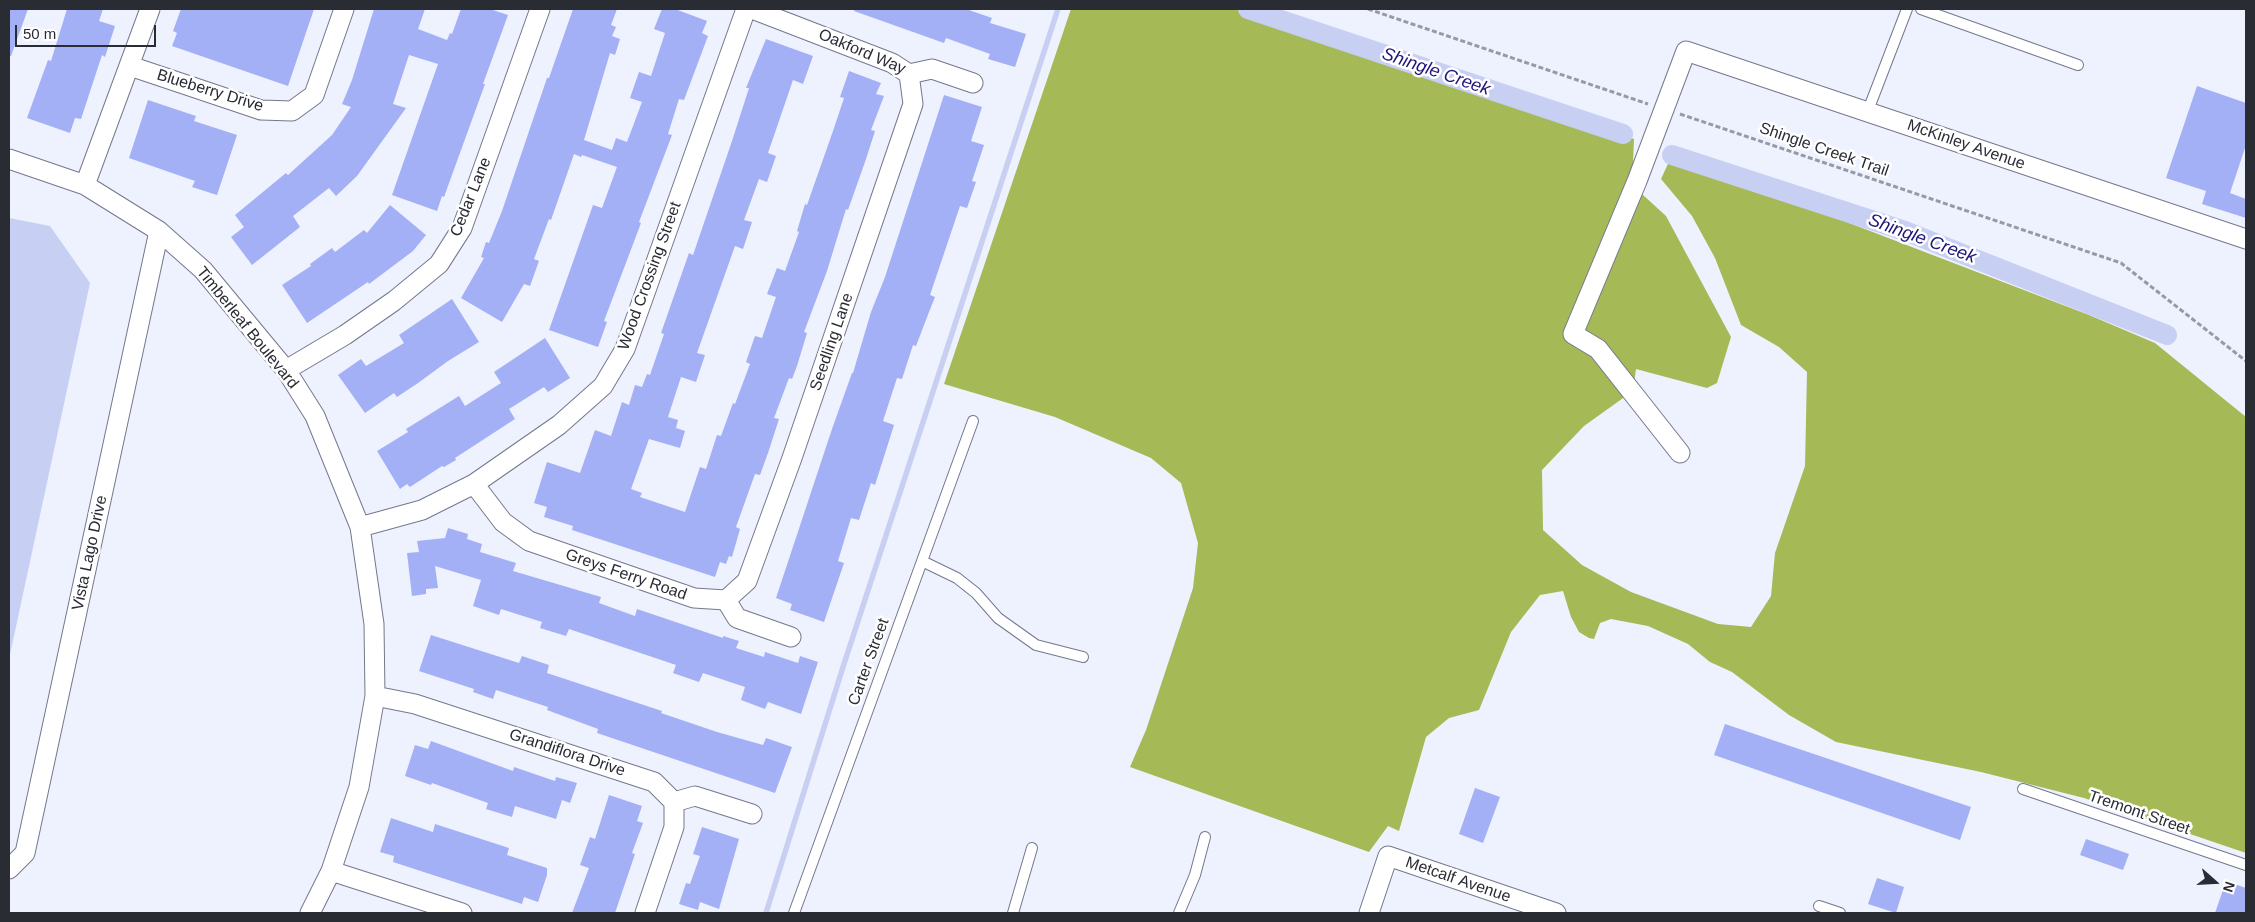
<!DOCTYPE html>
<style>
body{margin:0}
#map{position:relative;width:2255px;height:922px;overflow:hidden;background:#eef1fe;font-family:Helvetica,sans-serif}
canvas{display:block}
.frame{position:absolute;inset:0;border:10px solid #2a2c34;pointer-events:none}
.north{position:absolute;left:2190px;top:857px;width:50px;height:50px;-webkit-text-stroke:4px #fff;paint-order:stroke;rotate:109deg;font-size:14px;font-weight:700;line-height:20px;text-align:center;color:#2a2c34}
.north::after{content:'';display:block;margin:auto;width:18px;height:22px;background:#2a2c34;clip-path:polygon(50% 0,100% 100%,50% 72%,0 100%)}
.scale{position:absolute;left:15px;top:25px;width:141px;height:22px;box-sizing:border-box;border:2px solid #2a2c34;border-top:0;padding-left:6px;font-size:15px;line-height:18px;white-space:nowrap;color:#2a2c34;-webkit-text-stroke:4px #fff;paint-order:stroke}
</style>
<div id="map">
<canvas width="2255" height="922"></canvas>
<div class="frame"></div>
<div class="north">N</div>
<div class="scale">50 m</div>
</div>
<script>
const context = document.querySelector('canvas').getContext('2d');
context.lineJoin = 'round';
function fillPath(path, color) { context.fillStyle = color; context.fill(path, 'evenodd'); }
const poly = rows => new Path2D(rows.map(r => 'M' + r).join(''));
function stroke(path, color, width, dash) { context.strokeStyle = color; context.lineWidth = width; context.lineCap = dash ? 'butt' : 'round'; context.setLineDash(dash || []); context.stroke(path); }
function write(font, color, halo, rows, align = 'center') {
  context.font = font + ' Helvetica,sans-serif'; context.lineWidth = 5; context.setLineDash([]); context.textBaseline = 'middle'; context.strokeStyle = halo; context.fillStyle = color; for (const [text, x, y, turn = 0] of rows) {
    context.save(); context.translate(x, y); context.rotate((+turn || 0) * Math.PI / 180); context.textAlign = isNaN(turn) ? turn : align; if (halo) context.strokeText(text, 0, 0); context.fillText(text, 0, 0); context.restore();
  }
}
fillPath(poly([
 [1071,9,1249,9,1634,139,1633,162,1642,194,1666,216,1731,337,1717,383,1707,388,1636,369,1633,391,1584,426,1542,470,1543,530,1582,565,1631,592,1718,624,1751,627,1771,596,1775,553,1805,466,1807,372,1779,347,1741,325,1715,258,1692,216,1661,179,1672,155,2089,315,2155,343,2246,417,2246,853,2084,798,1981,772,1836,742,1789,715,1732,672,1710,662,1688,644,1648,626,1611,619,1600,623,1594,639,1589,638,1579,632,1571,617,1563,591,1540,595,1511,632,1479,710,1449,718,1426,737,1399,831,1388,826,1369,852,1130,767,1146,730,1193,588,1198,543,1181,483,1151,458,1055,417,944,384]
]), '#a5b956');
fillPath(poly([
 [9,218,50,226,90,283,9,659]
]), '#c7cff3');
stroke(poly([
 [766,913,843,667,1058,9]
]), '#c7cff3', 5.5);
stroke(poly([
 [1248,9,1623,134],
 [1672,155,1905,231,2167,335]
]), '#c7cff3', 20);
fillPath(poly([
 [9,9,28,9,11,56,9,56],
 [67,9,103,9,99,21,115,26,105,57,102,55,81,119,75,118,70,133,27,118,48,60,51,61],
 [181,9,314,9,288,86,172,46,177,33,173,31],
 [374,9,425,9,418,29,447,40,450,33,452,34,461,9,490,9,508,15,483,84,485,84,444,197,442,196,437,211,392,195,438,64,409,55,393,104,406,108,357,176,336,196,329,188,293,216,300,227,252,265,231,237,244,227,235,215,286,173,288,175,332,135,351,107,342,104,352,80],
 [573,9,617,9,611,25,616,27,612,36,620,39,615,55,610,53,584,140,612,150,616,138,627,142,642,102,630,98,639,72,651,76,665,33,654,29,662,9,675,9,707,21,702,33,708,36,684,100,679,99,668,134,672,135,639,222,641,223,604,321,607,322,598,347,549,330,593,205,602,208,617,167,582,155,581,157,574,154,551,220,549,219,534,259,539,261,530,286,524,284,502,322,461,298,484,258,481,257,486,242,489,243,502,211,547,78,549,78],
 [854,9,966,9,992,18,990,23,1026,34,1015,67,988,59,990,54,946,38,944,43,854,11],
 [766,39,813,56,803,84,793,80,768,153,776,156,767,182,759,179,744,220,752,222,743,249,735,246,697,353,705,355,696,382,681,377,668,417,678,420,676,428,685,431,680,448,649,439,631,489,642,493,640,497,685,512,700,467,706,469,717,435,721,436,733,403,735,404,750,364,746,362,755,336,762,338,776,297,767,294,777,268,785,271,799,232,797,231,805,204,807,205,833,131,844,98,840,97,849,71,881,83,876,94,884,96,871,130,875,131,865,162,848,210,846,209,827,271,804,332,807,333,797,366,792,379,789,378,774,418,779,419,768,453,760,475,755,474,736,527,740,529,732,557,729,556,726,564,720,562,715,577,572,530,573,526,544,517,547,507,534,503,547,462,580,473,595,430,611,436,622,402,629,405,635,385,642,387,647,374,650,375,664,334,661,333,689,253,693,255,732,141,749,88,746,88],
 [2197,86,2246,103,2246,145,2230,193,2246,199,2246,218,2202,204,2206,191,2166,178],
 [944,95,982,107,971,141,984,145,972,181,976,182,967,208,960,206,930,295,935,297,929,312,916,346,913,345,902,379,897,378,883,421,894,425,875,485,871,483,859,520,851,518,838,561,844,563,824,622,790,610,792,604,776,598,832,429,852,373,853,373,871,312,885,277],
 [148,100,196,116,194,121,237,135,217,195,192,187,195,181,129,158],
 [390,205,426,235,413,251,369,284,368,282,307,323,282,285,311,266,310,264,332,248,335,252,364,230,367,233],
 [452,299,479,342,448,361,418,383,397,397,394,393,365,413,338,375,361,359,366,366,404,343,399,335],
 [545,338,570,378,548,392,544,387,509,409,515,419,455,458,456,460,444,467,442,466,410,487,407,484,400,489,377,451,408,432,406,429,459,396,465,406,501,383,494,372],
 [448,528,468,534,467,539,482,544,480,552,516,563,513,571,601,597,599,603,635,616,637,609,723,638,723,636,739,641,736,648,764,657,765,652,798,663,800,656,818,662,801,714,768,702,765,709,741,700,745,687,703,673,699,682,673,673,676,665,569,629,566,636,540,628,542,622,501,609,499,615,473,606,481,580,435,566,438,588,426,589,426,594,412,596,407,553,419,552,417,541,445,538],
 [431,635,519,663,522,656,549,665,547,673,662,711,661,713,717,732,763,745,766,738,792,747,775,793,597,733,598,729,547,710,548,707,496,690,493,699,473,692,474,689,419,671],
 [1725,724,1971,807,1960,840,1714,755],
 [431,741,513,771,514,767,555,781,556,777,577,783,570,803,562,800,556,819,515,806,512,817,486,809,488,803,432,783,431,785,405,776,415,745,428,749],
 [1475,788,1500,797,1483,843,1459,834],
 [609,795,642,806,637,821,643,823,632,853,635,854,615,913,572,913,589,868,580,865,590,837,595,839],
 [391,818,433,832,435,824,509,848,507,855,547,868,547,875,538,902,524,897,522,904,393,862,394,856,380,852],
 [702,827,739,839,719,909,700,902,698,910,679,904,686,883,690,884,700,856,693,854],
 [2086,839,2129,854,2123,870,2080,855],
 [1877,878,1904,887,1896,913,1868,904],
 [2226,881,2246,888,2246,913,2215,913]
]), '#a3b0f6');
const service = poly([
 [1921,9,2078,65],
 [1867,113,1907,9],
 [922,561,957,578,976,593,998,618,1036,645,1083,657],
 [2023,789,2246,865],
 [1819,906,1840,913],
 [794,913,973,421],
 [1013,913,1032,848],
 [1179,913,1195,875,1205,837]
]);
const minor = poly([
 [752,9,892,63,909,74,932,69,973,83],
 [130,66,261,110,292,111,314,95,344,9],
 [9,159,85,185,159,231,203,270,286,370,315,416,360,527,374,624,375,696,359,787,331,871,310,913],
 [85,185,150,9],
 [286,370,345,335,394,301,439,264,462,228,540,9],
 [1680,453,1598,349,1573,334,1637,181,1686,51,2246,239],
 [474,484,503,522,529,541,694,598,726,600],
 [360,527,422,510,474,484,559,425,603,386,625,349,746,9],
 [726,600,747,581,792,458,913,104,909,74],
 [726,600,737,618,791,637],
 [375,696,415,704,654,782,674,802,695,796,752,814],
 [9,869,25,853,159,231],
 [331,871,462,913],
 [645,913,674,827,674,802],
 [1369,913,1388,856,1556,913]
]);
stroke(service, '#74788b', 12);
stroke(minor, '#74788b', 21);
stroke(poly([
 [1368,9,1648,104],
 [1680,114,2121,263,2246,361]
]), '#979aa5', 3, [5, 2.5]);
stroke(service, '#fff', 10);
stroke(minor, '#fff', 19);
write('16px', '#2a2c34', '#fff', [
 ["Oakford Way",862,52,23],
 ["Blueberry Drive",210,91,17],
 ["McKinley Avenue",1966,145,19],
 ["Shingle Creek Trail",1824,150,19],
 ["Cedar Lane",471,197,-68],
 ["Wood Crossing Street",650,276,-70],
 ["Timberleaf Boulevard",247,328,51],
 ["Seedling Lane",832,342,-71],
 ["Vista Lago Drive",90,553,-78],
 ["Greys Ferry Road",626,575,19],
 ["Carter Street",869,662,-70],
 ["Grandiflora Drive",567,753,18],
 ["Tremont Street",2139,813,19],
 ["Metcalf Avenue",1458,880,19]
]);
write('italic 18px', '#201579', '#fff', [
 ["Shingle Creek",1436,72,19],
 ["Shingle Creek",1922,239,20]
]);
</script>
